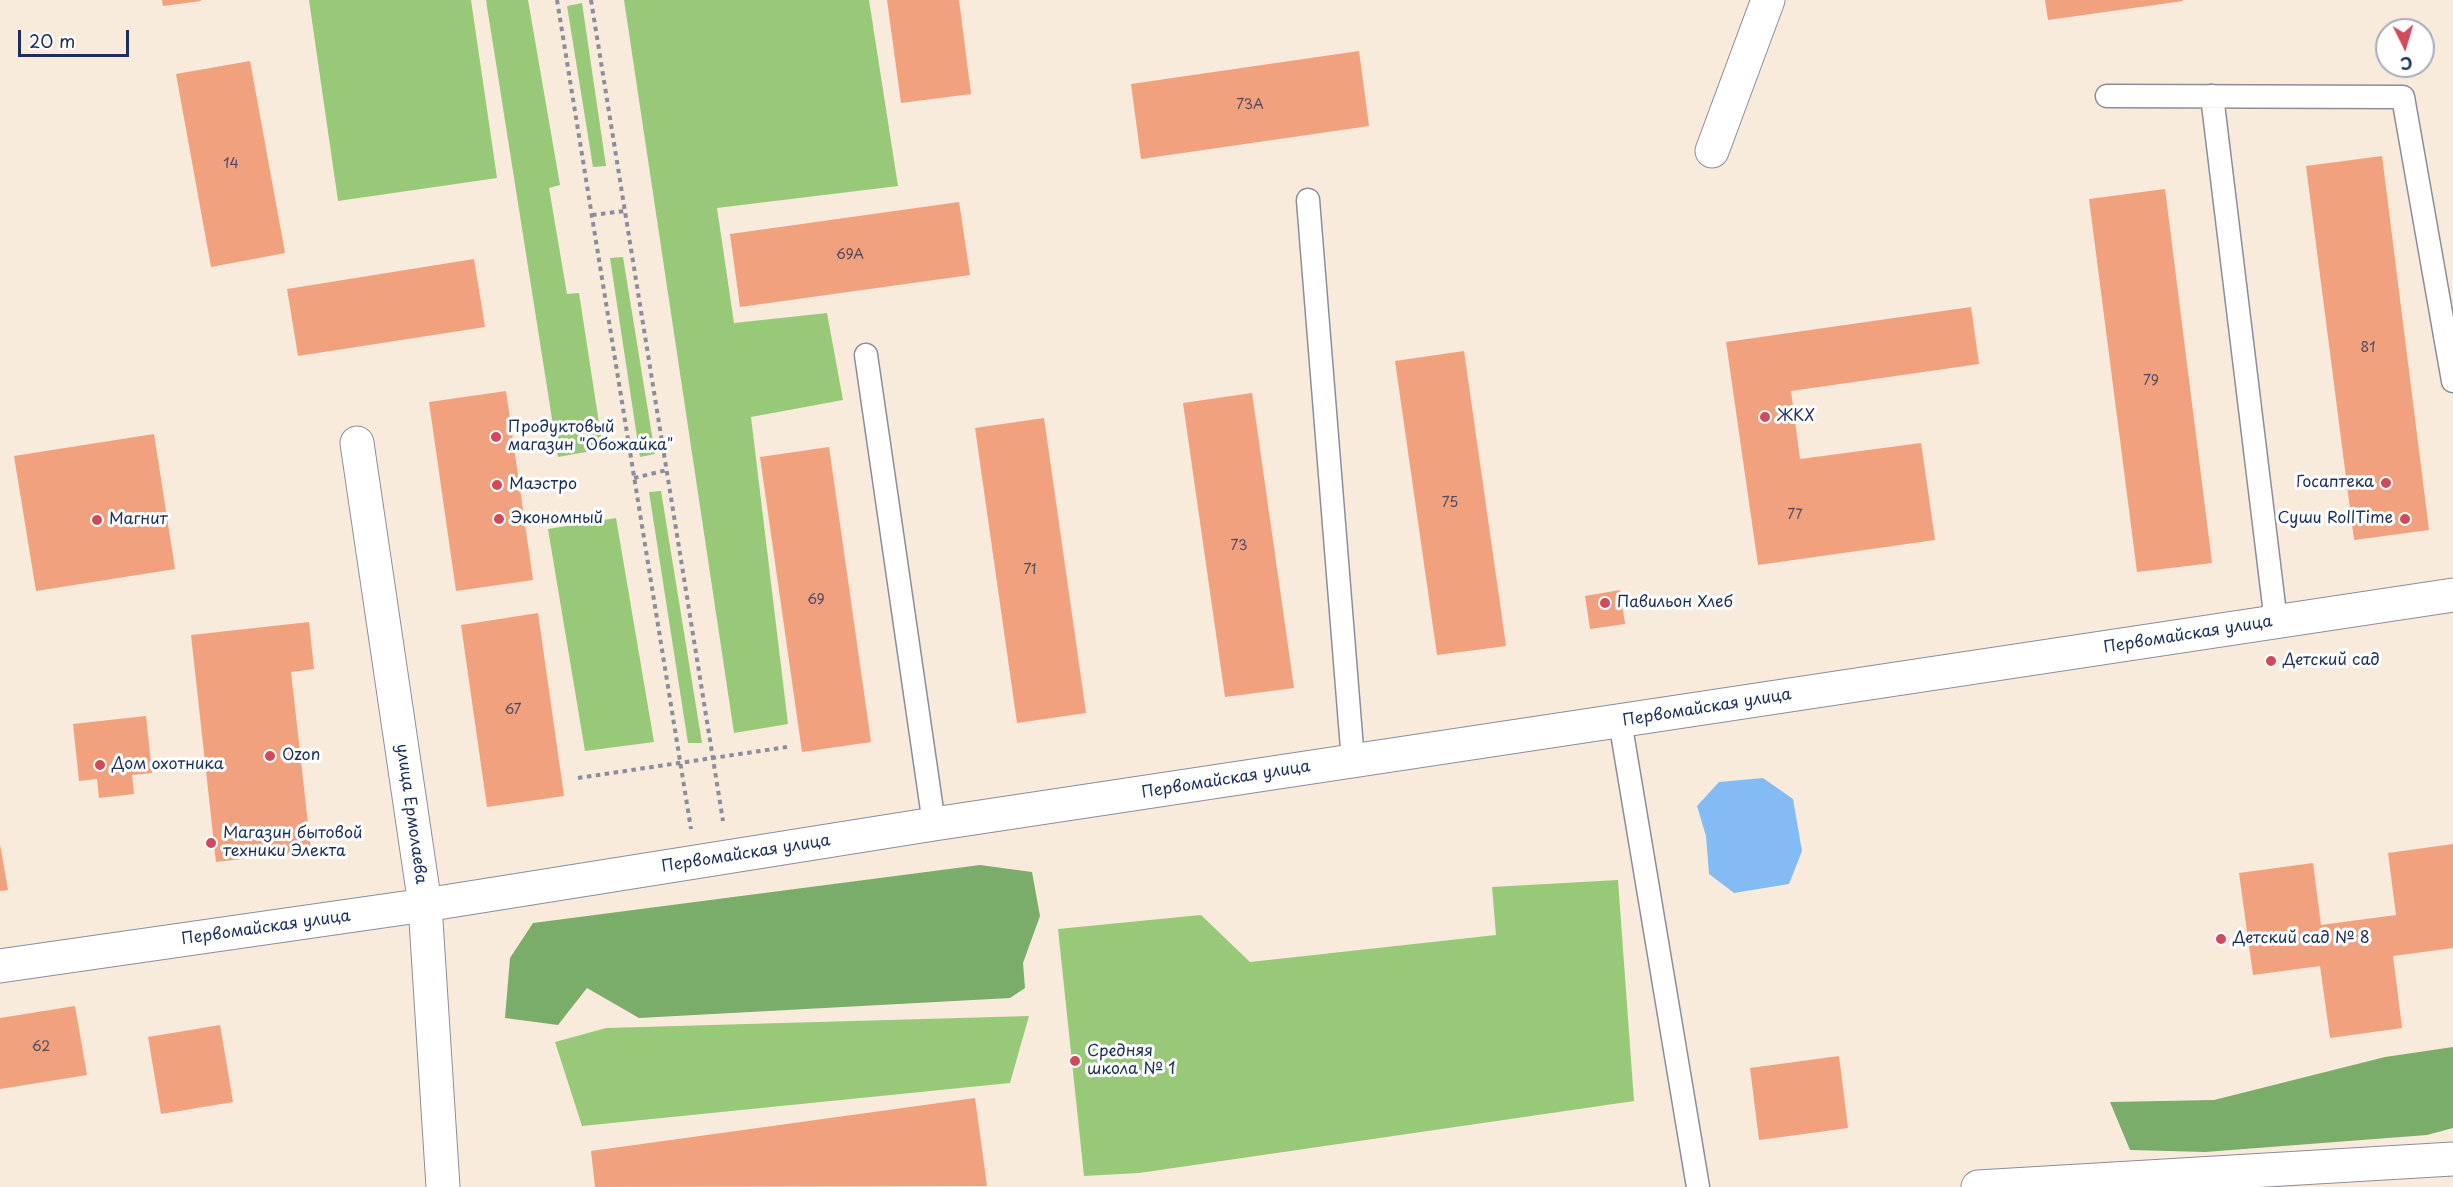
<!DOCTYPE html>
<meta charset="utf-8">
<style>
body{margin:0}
#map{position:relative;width:2453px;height:1187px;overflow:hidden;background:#f9ebdb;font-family:"Playpen Sans",sans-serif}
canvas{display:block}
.north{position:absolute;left:2375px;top:18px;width:60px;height:60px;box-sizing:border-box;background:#fff;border:2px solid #a4acbf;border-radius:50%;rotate:175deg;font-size:16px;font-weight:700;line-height:24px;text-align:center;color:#1b2f5e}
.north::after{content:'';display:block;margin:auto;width:21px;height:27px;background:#d1495b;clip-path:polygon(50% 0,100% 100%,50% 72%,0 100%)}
.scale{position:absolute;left:18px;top:30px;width:111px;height:27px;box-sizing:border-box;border:3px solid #1b2f5e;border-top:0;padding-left:8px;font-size:18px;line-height:21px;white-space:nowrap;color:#1b2f5e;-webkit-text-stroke:4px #fff;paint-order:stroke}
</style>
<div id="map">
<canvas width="2453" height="1187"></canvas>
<div class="north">С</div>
<div class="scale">20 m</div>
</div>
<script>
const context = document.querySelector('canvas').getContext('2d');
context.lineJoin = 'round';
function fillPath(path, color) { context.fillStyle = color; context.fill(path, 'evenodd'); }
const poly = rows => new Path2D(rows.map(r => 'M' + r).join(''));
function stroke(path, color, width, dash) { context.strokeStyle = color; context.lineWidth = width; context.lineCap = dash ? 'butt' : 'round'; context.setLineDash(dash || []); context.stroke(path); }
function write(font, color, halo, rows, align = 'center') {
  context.font = font + ' "Playpen Sans",sans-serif'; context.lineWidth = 6; context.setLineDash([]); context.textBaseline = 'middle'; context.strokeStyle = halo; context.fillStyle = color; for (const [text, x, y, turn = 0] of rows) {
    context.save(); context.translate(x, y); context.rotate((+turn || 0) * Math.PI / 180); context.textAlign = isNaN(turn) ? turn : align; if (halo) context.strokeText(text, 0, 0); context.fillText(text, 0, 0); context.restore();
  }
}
fillPath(poly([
 [309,0,471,0,497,178,338,201],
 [486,0,528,0,560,185,549,188,567,294,579,293,603,449,558,457],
 [624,0,869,0,898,186,717,208,734,323,827,313,843,400,751,417,788,724,734,733],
 [582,3,606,166,593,167,567,6],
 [623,257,655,454,640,457,610,258],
 [661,491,702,743,688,743,649,492],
 [616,518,654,742,585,751,548,529],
 [1618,880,1634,1101,1139,1173,1084,1176,1058,929,1201,915,1250,962,1496,935,1492,887],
 [1029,1016,1010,1083,582,1126,555,1042,606,1028]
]), '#97c979');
fillPath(poly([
 [980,865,1032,872,1040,916,1023,963,1025,988,1010,998,639,1018,587,988,558,1025,505,1018,510,958,533,923],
 [2453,1047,2453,1128,2427,1135,2205,1152,2130,1150,2110,1102,2214,1100,2385,1057]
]), '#79ad69');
fillPath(poly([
 [1763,778,1793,799,1802,851,1789,884,1734,893,1709,874,1706,836,1697,806,1719,782]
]), '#83bcf4');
fillPath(poly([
 [162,0,201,0,201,1,163,6],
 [887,0,959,0,971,94,901,103],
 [2045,0,2183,0,2183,1,2048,20],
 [1359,51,1369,126,1141,159,1131,84],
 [250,61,285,253,211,267,176,74],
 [2382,156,2429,530,2354,540,2306,166],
 [2165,189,2212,563,2137,572,2089,199],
 [959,202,970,275,740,307,730,234],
 [474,259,485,327,298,356,287,289],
 [1971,307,1979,364,1791,391,1800,459,1921,443,1935,540,1758,565,1726,342],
 [1464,351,1506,646,1437,655,1395,361],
 [506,391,533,580,456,591,429,402],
 [1252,393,1294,688,1225,697,1183,403],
 [1044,418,1086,713,1017,723,975,428],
 [154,434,175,569,36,591,14,456],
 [829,447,871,742,802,752,760,457],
 [1620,590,1625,624,1590,629,1585,596],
 [538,613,564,796,487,807,461,625],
 [309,622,314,669,291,672,311,851,216,862,191,635],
 [146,716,152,773,132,775,134,794,99,798,97,779,79,781,73,724],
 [0,844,8,890,0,891],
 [2453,844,2453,948,2393,956,2402,1028,2330,1038,2320,966,2253,975,2239,873,2313,863,2321,925,2396,915,2388,853],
 [75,1006,87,1075,0,1089,0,1018],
 [220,1025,233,1102,161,1114,148,1037],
 [1839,1056,1848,1128,1759,1140,1750,1068],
 [975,1098,987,1186,595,1187,591,1151]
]), '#f1a17e');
const service = poly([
 [2107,96,2403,97,2453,381],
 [2212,96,2276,622],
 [1308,200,1353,761],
 [866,355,934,824],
 [1620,721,1698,1187]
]);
const minor = poly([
 [1712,151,1768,0],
 [357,443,425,905,443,1187],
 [1978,1187,2453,1159]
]);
const tertiary = poly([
 [0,966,425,905,934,824,2453,595]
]);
stroke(service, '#8a8d9c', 25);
stroke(minor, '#8a8d9c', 35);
stroke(tertiary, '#8a8d9c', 35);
stroke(poly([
 [557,0,691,829],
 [591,0,723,821],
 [592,215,625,211],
 [634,478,667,470],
 [578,778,787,747]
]), '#8a8d9c', 4, [4.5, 4.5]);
stroke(service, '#fff', 22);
stroke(minor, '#fff', 33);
stroke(tertiary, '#fff', 33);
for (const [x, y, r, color] of [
 [1765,417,6,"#d1495b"],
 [496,437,6,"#d1495b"],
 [2386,483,6,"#d1495b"],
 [497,485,6,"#d1495b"],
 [499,519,6,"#d1495b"],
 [2405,519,6,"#d1495b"],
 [97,520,6,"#d1495b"],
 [1605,603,6,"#d1495b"],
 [2271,661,6,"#d1495b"],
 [270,756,6,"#d1495b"],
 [100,765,6,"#d1495b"],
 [211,843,6,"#d1495b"],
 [2221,939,6,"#d1495b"],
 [1075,1061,6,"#d1495b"]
]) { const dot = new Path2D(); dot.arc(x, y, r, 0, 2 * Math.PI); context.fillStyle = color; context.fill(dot); stroke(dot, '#fff', 2); }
write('14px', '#504c66', null, [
 ["73А",1250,105],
 ["14",231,164],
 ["69А",850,255],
 ["81",2368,348],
 ["79",2151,381],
 ["75",1450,503],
 ["77",1795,515],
 ["73",1239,546],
 ["71",1030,570],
 ["69",816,600],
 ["67",513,710],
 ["62",41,1047]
]);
write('16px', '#1b2f5e', '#fff', [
 ["ЖКХ",1777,417],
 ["Продуктовый",508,428],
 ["магазин \"Обожайка\"",508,446],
 ["Госаптека",2374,483,"right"],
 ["Маэстро",509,485],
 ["Экономный",511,519],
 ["Суши RollTime",2393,519,"right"],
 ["Магнит",109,520],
 ["Павильон Хлеб",1617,603],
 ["Детский сад",2283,661],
 ["Ozon",282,756],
 ["Дом охотника",112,765],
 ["Магазин бытовой",223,834],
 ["техники Электа",223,852],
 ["Детский сад № 8",2233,939],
 ["Средняя",1087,1052],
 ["школа № 1",1087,1070]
], 'left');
write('16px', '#1b2f5e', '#fff', [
 ["Первомайская улица",2188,635,-9],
 ["Первомайская улица",1707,708,-9],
 ["Первомайская улица",1226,780,-9],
 ["улица Ермолаева",411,814,82],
 ["Первомайская улица",746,854,-9],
 ["Первомайская улица",266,928,-8]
]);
</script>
